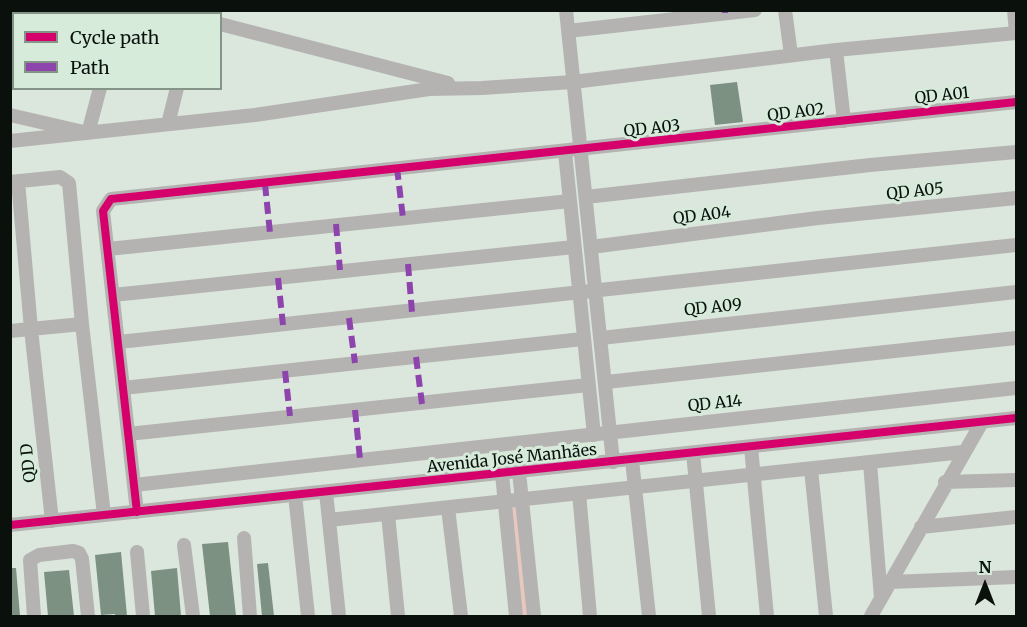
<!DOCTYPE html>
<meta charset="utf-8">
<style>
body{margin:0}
#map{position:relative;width:1027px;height:627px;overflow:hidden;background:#dbe6dc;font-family:Merriweather,serif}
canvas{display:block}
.frame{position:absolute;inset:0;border:12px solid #0a110c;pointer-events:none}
.legend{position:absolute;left:12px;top:12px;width:210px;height:78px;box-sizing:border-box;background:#d6ebd9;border:2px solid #849487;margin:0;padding:8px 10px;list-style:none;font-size:18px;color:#0a110c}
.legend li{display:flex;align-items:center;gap:12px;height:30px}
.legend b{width:30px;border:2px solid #849487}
.north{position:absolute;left:955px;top:555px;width:60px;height:60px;-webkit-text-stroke:4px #d6ebd9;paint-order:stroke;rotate:0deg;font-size:16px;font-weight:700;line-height:24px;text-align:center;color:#0a110c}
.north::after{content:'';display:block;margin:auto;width:21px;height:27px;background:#0a110c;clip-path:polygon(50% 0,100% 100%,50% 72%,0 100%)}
</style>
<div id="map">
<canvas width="1027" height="627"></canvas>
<div class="frame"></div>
<ul class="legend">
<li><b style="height:8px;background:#d6006c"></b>Cycle path</li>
<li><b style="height:8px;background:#8e44ad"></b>Path</li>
</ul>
<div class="north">N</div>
</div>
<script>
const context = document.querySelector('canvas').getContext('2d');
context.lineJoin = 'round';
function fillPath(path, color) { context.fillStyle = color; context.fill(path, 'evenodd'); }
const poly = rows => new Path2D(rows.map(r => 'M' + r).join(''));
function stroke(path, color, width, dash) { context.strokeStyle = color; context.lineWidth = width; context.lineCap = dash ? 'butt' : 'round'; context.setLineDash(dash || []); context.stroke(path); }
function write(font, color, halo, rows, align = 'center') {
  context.font = font + ' Merriweather,serif'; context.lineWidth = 6; context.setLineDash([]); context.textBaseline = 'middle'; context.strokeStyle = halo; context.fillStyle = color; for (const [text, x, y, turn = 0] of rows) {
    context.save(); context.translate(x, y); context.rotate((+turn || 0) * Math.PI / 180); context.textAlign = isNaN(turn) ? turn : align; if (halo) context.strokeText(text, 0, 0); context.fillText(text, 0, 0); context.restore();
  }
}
fillPath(poly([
 [521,504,531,616,519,616,509,505]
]), '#e8c7bf');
fillPath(poly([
 [737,82,743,122,715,125,710,85],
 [228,542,236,616,210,616,202,544],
 [121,552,127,616,115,616,115,614,101,615,95,555],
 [268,563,274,616,262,616,257,564],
 [10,568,16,568,20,616,10,616],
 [177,568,181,616,155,616,151,571],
 [69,570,74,616,48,616,44,572]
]), '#7c9182');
stroke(poly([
 [167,10,180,14],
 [566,10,613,462],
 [785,10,791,55],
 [1014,10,1016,32],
 [120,14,121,10],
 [198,14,198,10],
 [220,24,448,83],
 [568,31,755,10],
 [836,50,844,121],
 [10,115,88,133,100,88],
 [168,124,177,88],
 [10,141,255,115,429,89,482,88,573,82,836,50,1016,33],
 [565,152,594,435],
 [18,181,31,329,52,521],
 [10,182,60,177,69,183,82,324,104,515],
 [586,197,870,165,1016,152],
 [591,247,818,218,1016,198],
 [108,249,570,201],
 [113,295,574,247],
 [10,331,82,324],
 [601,338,1016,292],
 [119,342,1016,245],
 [606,382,1016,338],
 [123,388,583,339],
 [128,434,588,385],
 [751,447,767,616],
 [693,453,709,616],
 [632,460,649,616],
 [870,463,881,598],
 [811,469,826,616],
 [519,472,534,616],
 [502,474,516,616],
 [945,482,1016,480],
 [134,485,1016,388],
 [326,492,339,616],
 [579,493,590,616],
 [295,495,308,616],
 [448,508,461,616],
 [137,512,103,211,111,199,1016,102],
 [388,514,398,616],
 [329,520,963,452],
 [10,525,1016,418],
 [921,527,1016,517],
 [244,538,250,616],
 [184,545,193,616],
 [137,552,143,616],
 [890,582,1016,577],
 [34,616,30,560,39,555,73,551,79,553,82,559,88,616],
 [871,616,982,422]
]), '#b5b3b2', 14);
stroke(poly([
 [725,10,725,13],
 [397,168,403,218],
 [265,184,270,233],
 [336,224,340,270],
 [408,264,412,312],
 [278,278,283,325],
 [349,318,355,363],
 [416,357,422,404],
 [285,371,290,416],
 [355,410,360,459]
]), '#8e44ad', 6, [12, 6]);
stroke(poly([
 [137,512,103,211,111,199,1016,102],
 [10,525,1016,418]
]), '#d6006c', 8);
write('16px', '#0a110c', '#d6ebd9', [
 ["QD A01",942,96,-6],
 ["QD A02",796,113,-7],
 ["QD A03",652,129,-6],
 ["QD A05",915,192,-6],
 ["QD A04",702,216,-7],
 ["QD A09",713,308,-6],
 ["QD A14",715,404,-6],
 ["Avenida José Manhães",512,459,-6],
 ["QD D",29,463,-96]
]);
</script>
